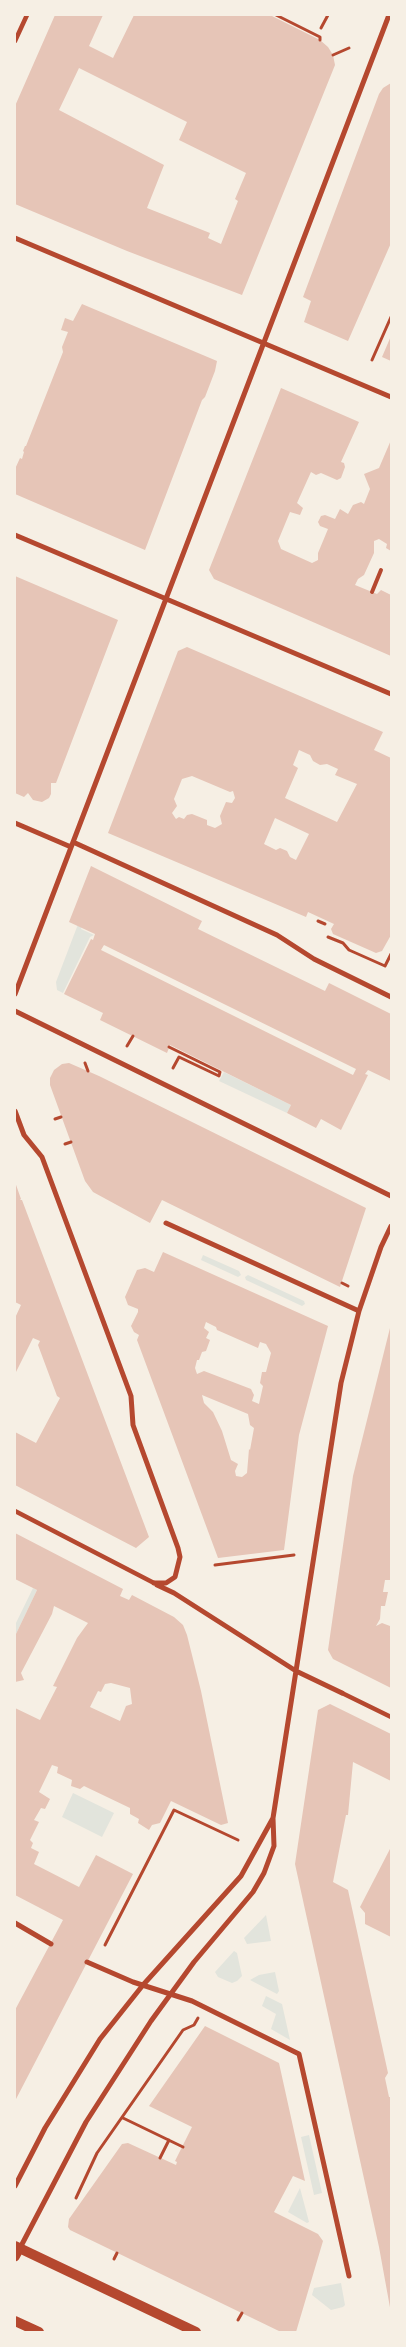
<!DOCTYPE html>
<style>
body{margin:0}
#map{position:relative;width:406px;height:2347px;overflow:hidden;background:#f6efe4;font-family:"Playfair Display",serif}
canvas{display:block}
.frame{position:absolute;inset:0;border:16px solid #f6efe4;pointer-events:none}
</style>
<div id="map">
<canvas width="406" height="2347"></canvas>
<div class="frame"></div>
</div>
<script>
const context = document.querySelector('canvas').getContext('2d');
context.lineJoin = 'round';
function fillPath(path, color) { context.fillStyle = color; context.fill(path, 'evenodd'); }
const poly = rows => new Path2D(rows.map(r => 'M' + r).join(''));
function stroke(path, color, width, dash) { context.strokeStyle = color; context.lineWidth = width; context.lineCap = dash ? 'butt' : 'round'; context.setLineDash(dash || []); context.stroke(path); }
fillPath(poly([
 [80,919,84,921,81,929,94,935,90,937,63,993,57,990,56,982],
 [224,1072,291,1105,287,1113,219,1081],
 [203,1255,239,1271,241,1275,238,1277,201,1260],
 [248,1275,304,1301,305,1304,302,1306,246,1280,245,1277],
 [33,1588,37,1590,15,1636,15,1625],
 [73,1793,114,1813,102,1837,62,1817],
 [266,1915,271,1941,247,1944,244,1938],
 [234,1951,237,1953,242,1976,237,1981,232,1983,218,1977,215,1972],
 [275,1972,279,1991,277,1994,250,1980,259,1975],
 [266,1996,282,2004,290,2040,271,2029,276,2014,262,2006],
 [309,2135,322,2193,314,2195,301,2137],
 [300,2188,309,2222,307,2223,288,2212],
 [341,2283,345,2305,343,2307,331,2310,312,2295,314,2288]
]), '#e2e4dc');
fillPath(poly([
 [55,15,103,15,89,46,113,58,134,15,270,15,320,40,328,47,333,55,335,65,333,70,242,295,127,251,15,204,15,106],
 [79,68,187,122,179,140,246,173,235,199,238,201,221,244,208,238,210,233,147,208,164,165,59,110],
 [391,83,391,243,348,341,304,322,311,301,303,297,379,94,383,88],
 [82,304,217,361,215,371,205,397,202,400,145,550,15,494,15,469,20,458,22,459,24,452,23,451,25,446,26,446,63,352,62,347,68,332,61,330,65,318,73,321],
 [391,336,391,361,382,357],
 [281,388,359,422,341,462,344,463,345,467,341,478,337,480,321,473,316,475,311,472,297,503,303,508,300,515,290,512,278,541,281,549,312,563,318,560,318,553,328,529,320,526,318,522,321,516,325,515,335,519,340,509,348,514,353,505,361,502,364,504,370,489,364,474,379,468,391,440,391,551,386,548,387,544,379,539,374,541,374,553,364,575,358,579,355,585,377,594,381,590,391,595,391,656,214,579,209,570],
 [15,576,118,620,56,783,51,783,51,794,49,798,42,802,33,800,28,793,24,797,15,793],
 [187,647,383,732,374,750,391,758,391,935,382,951,376,953,333,934,331,929,334,924,308,912,306,917,108,833,178,651],
 [299,750,310,755,313,761,320,765,327,764,338,769,335,775,357,784,337,822,285,798,298,768,293,765],
 [192,776,230,792,233,791,235,798,232,803,226,802,220,816,222,824,215,828,207,825,207,820,192,814,187,815,184,819,179,817,176,819,172,813,177,806,174,799,182,779],
 [275,818,309,834,296,860,290,857,287,851,280,848,276,850,264,844],
 [91,866,202,921,198,929,325,991,329,983,391,1014,391,1081,368,1070,365,1074,368,1075,341,1130,321,1119,316,1128,287,1113,291,1105,170,1045,167,1053,100,1020,103,1013,64,994,91,939,93,940,95,934,69,922],
 [104,945,356,1069,353,1075,101,950],
 [69,1063,99,1076,366,1208,340,1287,162,1200,150,1223,93,1192,85,1181,50,1085,50,1078,54,1070,62,1064],
 [15,1182,21,1199,20,1200,22,1200,149,1537,136,1548,15,1485,15,1432,36,1443,60,1398,57,1396,38,1345,40,1341,33,1338,15,1374,15,1318,21,1305,15,1302],
 [163,1252,328,1326,299,1435,284,1550,218,1558,137,1340,139,1335,134,1332,131,1326,138,1312,138,1309,128,1305,125,1297,137,1270,145,1268,154,1272],
 [206,1322,216,1327,217,1330,258,1348,260,1342,266,1344,271,1353,266,1372,262,1372,260,1383,263,1386,259,1404,252,1401,254,1395,251,1389,204,1371,197,1374,195,1368,197,1360,199,1360,202,1352,206,1351,210,1340,206,1338,209,1332,204,1328],
 [202,1395,248,1414,250,1425,254,1428,250,1450,249,1449,247,1473,242,1477,236,1476,235,1471,238,1464,231,1460,222,1431,213,1412,204,1403],
 [391,1324,391,1580,385,1580,383,1592,388,1592,385,1606,381,1606,380,1619,376,1626,382,1623,390,1626,391,1688,333,1659,328,1650,353,1476],
 [15,1533,123,1589,120,1596,129,1600,132,1595,174,1617,183,1625,187,1635,201,1691,228,1823,221,1825,171,1801,160,1823,152,1825,149,1830,138,1823,139,1819,130,1814,130,1808,84,1786,80,1789,71,1786,72,1780,57,1773,58,1767,52,1765,39,1792,50,1799,45,1809,41,1808,34,1820,39,1822,30,1840,33,1843,31,1848,39,1852,34,1864,79,1887,96,1855,133,1874,15,2101,15,2010,63,1920,15,1895,15,1708,40,1720,57,1687,53,1686,77,1638,88,1623,54,1606,52,1614,21,1673,24,1680,15,1682,15,1636,37,1590,15,1579],
 [111,1683,130,1688,132,1704,126,1706,120,1721,90,1707,98,1691,101,1692,105,1684],
 [330,1704,391,1734,391,1781,353,1762,348,1815,346,1815,333,1882,348,1890,388,2073,385,2078,389,2097,391,2097,391,2313,379,2247,295,1864,318,1710],
 [391,1847,391,1937,365,1924,365,1913,360,1907],
 [205,2026,279,2063,305,2181,293,2176,274,2212,318,2234,323,2241,296,2332,281,2332,70,2230,68,2227,69,2219,122,2144,128,2143,176,2165,177,2162,175,2161,192,2127,149,2106]
]), '#e6c5b7');
stroke(poly([
 [276,15,320,37,320,40],
 [321,28,328,15],
 [333,55,349,48],
 [372,360,391,317],
 [318,921,325,924],
 [328,937,343,943,349,950,385,966,391,954],
 [127,1046,133,1036],
 [169,1047,220,1072,219,1076,179,1057,173,1068],
 [85,1063,88,1071],
 [55,1119,61,1117],
 [65,1144,71,1142],
 [342,1283,348,1286],
 [215,1565,294,1555],
 [105,1945,174,1810,238,1840],
 [123,2118,183,2147],
 [160,2158,169,2140],
 [76,2198,97,2153,183,2030,194,2025,198,2018],
 [114,2259,117,2253],
 [238,2320,242,2313]
]), '#b5482f', 3);
stroke(poly([
 [372,592,381,570]
]), '#b5482f', 4);
stroke(poly([
 [15,41,27,15],
 [15,1511,154,1583],
 [342,1693,391,1717]
]), '#b5482f', 4.5);
stroke(poly([
 [15,238,391,397],
 [15,535,391,694],
 [15,823,71,847],
 [73,842,277,935,314,959,391,997],
 [15,994,389,15],
 [15,1011,391,1196],
 [15,1111,24,1135,42,1157,131,1396,133,1425,178,1548,180,1557,175,1577,166,1583,154,1583],
 [166,1223,359,1311],
 [157,1585,174,1593,296,1671,342,1693],
 [15,1923,51,1944],
 [87,1962,133,1982,192,2001,299,2054,349,2276],
 [15,2186,45,2128,100,2039,143,1985,241,1876,273,1818,341,1383,359,1311,381,1247,391,1226],
 [20,2248,86,2122,151,2021,194,1962,253,1892,264,1873,274,1846,273,1818]
]), '#b5482f', 5);
stroke(poly([
 [15,2257,20,2248]
]), '#b5482f', 9);
stroke(poly([
 [15,2246,196,2332],
 [15,2321,39,2332]
]), '#b5482f', 10);
</script>
